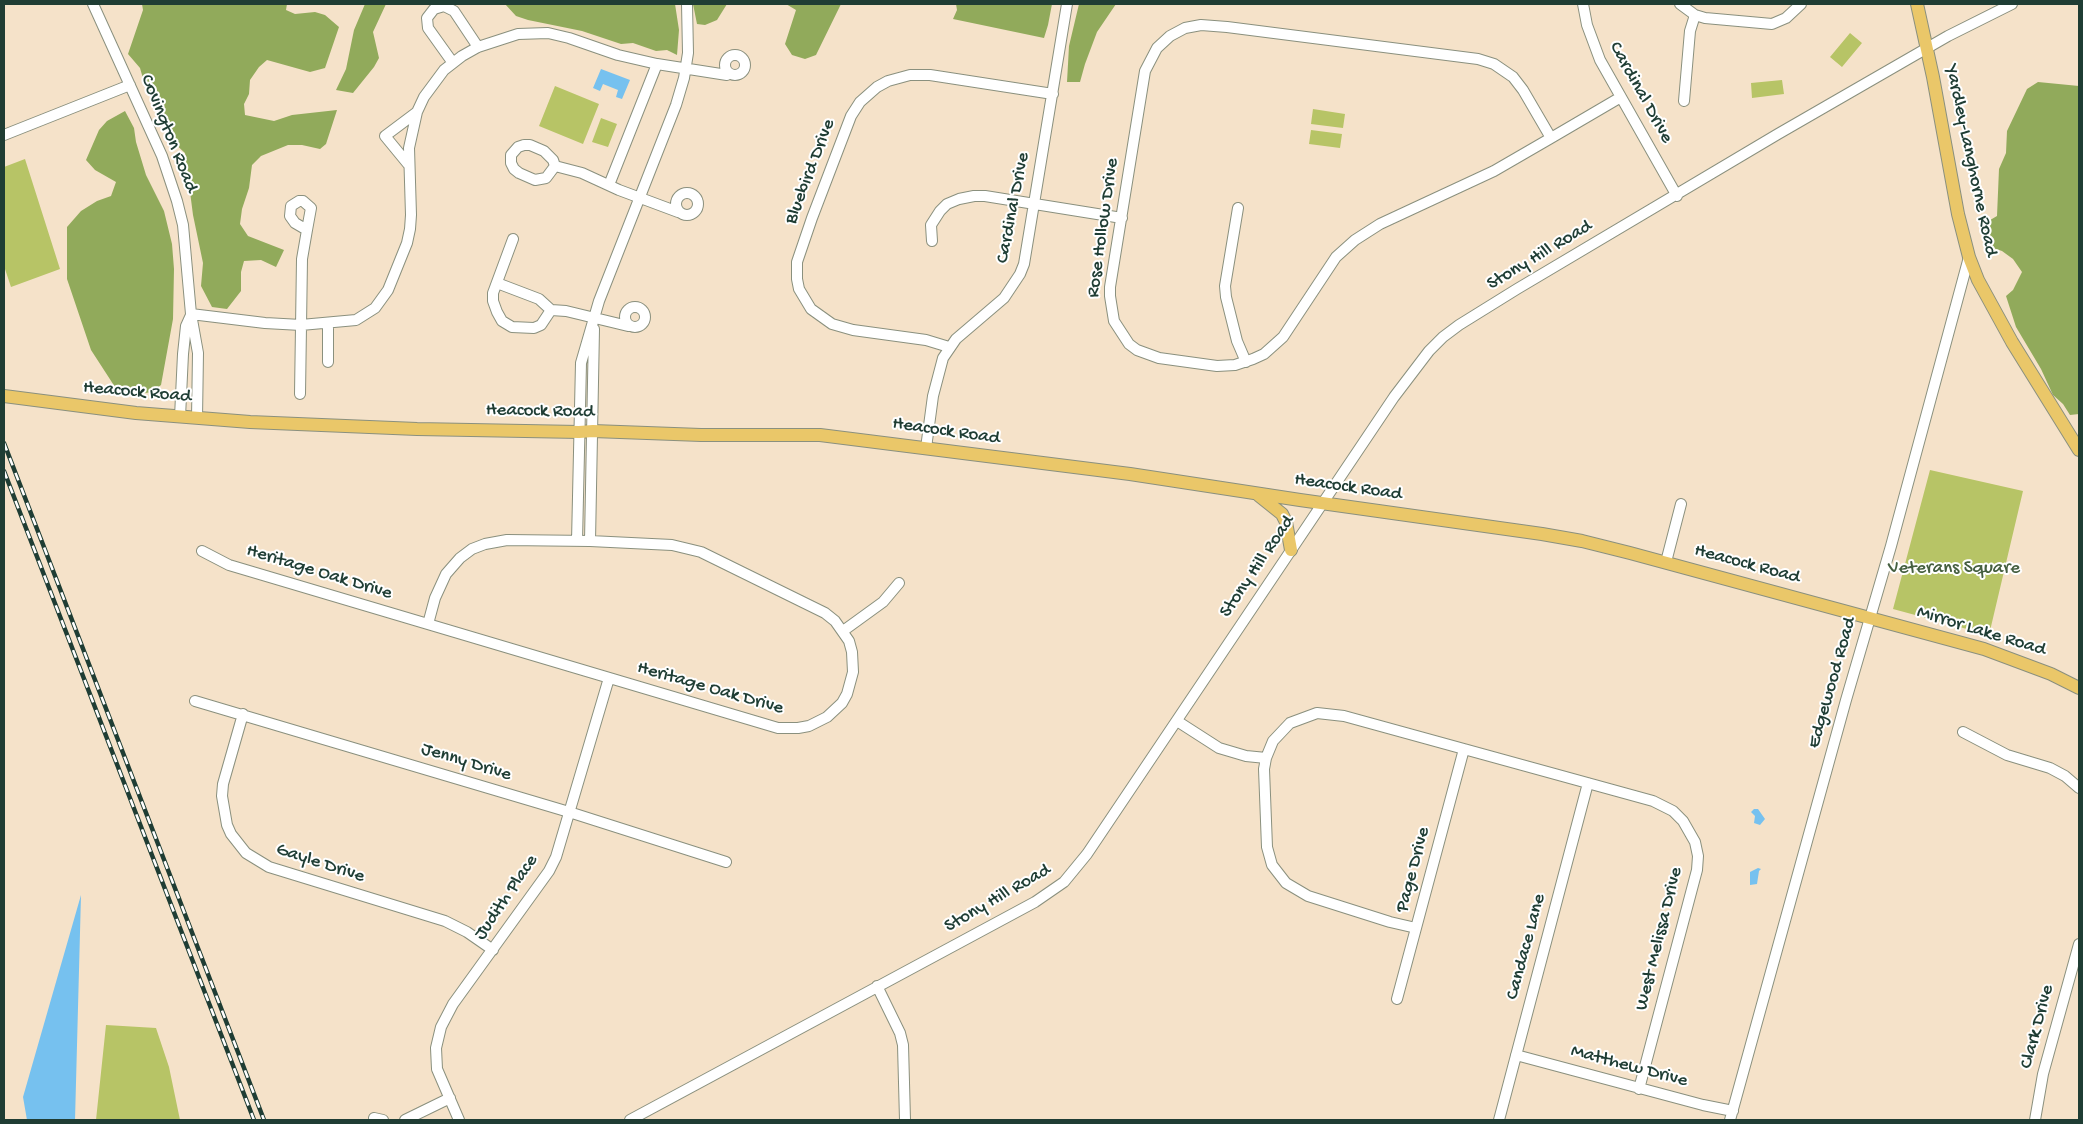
<!DOCTYPE html>
<style>
body{margin:0}
#map{position:relative;width:2083px;height:1124px;overflow:hidden;background:#f5e2c9;font-family:"Gochi Hand",sans-serif}
canvas{display:block}
.frame{position:absolute;inset:0;border:5px solid #1f3d34;pointer-events:none}
</style>
<div id="map">
<canvas width="2083" height="1124"></canvas>
<div class="frame"></div>
</div>
<script>
const context = document.querySelector('canvas').getContext('2d');
context.lineJoin = 'round';
function fillPath(path, color) { context.fillStyle = color; context.fill(path, 'evenodd'); }
const poly = rows => new Path2D(rows.map(r => 'M' + r).join(''));
function stroke(path, color, width, dash) { context.strokeStyle = color; context.lineWidth = width; context.lineCap = dash ? 'butt' : 'round'; context.setLineDash(dash || []); context.stroke(path); }
function write(font, color, halo, rows, align = 'center') {
  context.font = font + ' "Gochi Hand",sans-serif'; context.lineWidth = 4; context.setLineDash([]); context.textBaseline = 'middle'; context.strokeStyle = halo; context.fillStyle = color; for (const [text, x, y, turn = 0] of rows) {
    context.save(); context.translate(x, y); context.rotate((+turn || 0) * Math.PI / 180); context.textAlign = isNaN(turn) ? turn : align; if (halo) context.strokeText(text, 0, 0); context.fillText(text, 0, 0); context.restore();
  }
}
fillPath(poly([
 [1850,33,1862,43,1842,67,1830,57],
 [1782,80,1784,94,1752,98,1751,83],
 [555,86,599,104,583,144,539,126],
 [1313,109,1345,114,1343,128,1311,124],
 [601,118,617,124,608,147,592,142],
 [1311,130,1342,134,1340,148,1309,144],
 [25,159,60,269,11,287,4,266,4,167],
 [1930,470,2023,491,1989,635,1893,609],
 [106,1025,156,1028,169,1067,180,1120,96,1120]
]), '#b7c466');
fillPath(poly([
 [142,4,287,4,286,10,295,14,315,12,325,15,339,27,325,68,310,72,267,60,259,67,250,80,249,94,244,104,245,115,274,121,292,115,337,110,326,144,320,149,302,145,288,145,261,156,252,165,249,188,242,209,240,224,248,236,284,250,276,267,261,260,244,261,241,272,241,291,227,309,212,307,201,286,203,263,193,215,185,153,172,141,167,118,146,89,140,68,128,54,143,10],
 [365,4,386,4,373,32,379,58,374,67,353,93,336,90,346,69,354,30],
 [505,4,675,4,679,30,677,55,667,50,656,51,633,43,621,44,582,31,528,20,516,16],
 [693,4,727,4,717,20,705,25,697,24],
 [786,4,841,4,816,55,805,59,792,55,785,44,796,10],
 [956,4,1052,4,1048,25,1044,38,953,19,957,10],
 [1079,4,1116,4,1097,32,1085,64,1080,82,1067,82,1069,46],
 [2038,82,2079,86,2079,414,2070,415,2063,404,2053,395,2041,369,2016,327,2006,296,2013,290,2022,272,2013,259,2002,251,1987,246,1980,226,1997,216,1999,169,2006,153,2007,131,2027,89],
 [125,111,134,128,136,142,146,175,164,211,172,244,174,269,173,319,161,385,152,392,138,394,115,387,91,350,67,279,67,227,81,211,97,201,111,196,116,182,95,170,86,160,99,130,107,121]
]), '#91aa5b');
fillPath(poly([
 [601,69,630,80,622,99,616,97,618,90,603,84,600,91,593,88],
 [1754,809,1758,809,1765,819,1760,825,1754,823,1755,816,1751,812],
 [1758,868,1761,869,1759,871,1757,884,1750,885,1750,872],
 [81,895,75,1120,27,1120,23,1097]
]), '#76c1ef');
const minor = poly([
 [93,4,162,156,177,201,183,225,191,314,198,353,197,418],
 [1583,4,1587,25,1600,60,1677,196],
 [1680,4,1695,15,1705,18,1772,24,1786,18,1801,4],
 '725 65a10 10 0 1 1 20 0a10 10 0 1 1-20 0Z',
 [453,63,428,28,427,18,434,9,444,6,454,11,478,47],
 [1684,101,1690,31,1695,15],
 [4,135,130,85],
 [1551,138,1523,90,1513,77,1494,64,1478,59,1227,27,1201,25,1185,28,1170,36,1157,48,1145,71,1110,287,1110,296,1114,321,1129,344,1137,350,1159,358,1217,366,1235,365,1253,359,1264,354,1283,337,1336,257,1355,240,1380,224,1494,171,1551,138,1621,97],
 [524,145,530,145,544,151,553,160,555,166,546,178,535,180,519,173,514,169,511,163,511,155,518,147,524,145],
 [408,164,385,136,417,112],
 [555,166,582,173,619,190,678,212],
 [609,185,657,64],
 '676 204a11 11 0 1 1 22 0a11 11 0 1 1-22 0Z',
 [299,201,303,201,311,208,307,230,295,223,290,216,291,206,299,201],
 [1238,208,1225,286,1226,297,1237,341,1246,362],
 [513,239,493,293,493,301,497,312,502,321,512,327,534,328,541,325,551,310],
 [932,241,931,225,940,211,947,204,959,199,974,196,985,196,1122,218],
 [497,283,539,299,551,310,566,311,628,326],
 '625 317a10 10 0 1 1 20 0a10 10 0 1 1-20 0Z',
 [191,314,265,323,301,325,356,320,375,308,388,290,407,243,410,229,411,215,409,148,417,112,424,97,444,70,462,56,478,47,518,34,548,33,569,38,618,55,657,64,727,75],
 [949,347,926,340,853,330,832,324,811,309,799,289,797,279,797,262,812,218,851,116,860,102,877,87,888,81,910,75,930,75,1053,94],
 [328,362,328,324],
 [300,394,302,259,307,230],
 [180,417,183,354,186,326,191,315],
 [926,448,933,396,943,358,956,339,1004,298,1020,274,1024,264,1067,4],
 [577,541,581,363,599,301,676,105,684,78,688,53,687,4],
 [590,541,594,329],
 [202,551,229,565,778,728,798,728,809,726,827,717,842,703,847,694,853,672,852,652,849,641,835,621,825,613,701,552,672,545,590,541,507,540,485,544,472,549,460,558,446,574,435,598,428,624],
 [1666,562,1681,504],
 [843,631,883,602,899,583],
 [195,701,569,812,726,862],
 [243,714,223,784,222,796,227,825,231,834,246,853,269,867,445,921,467,932,493,950],
 [1177,721,1219,748,1246,756,1266,758],
 [1963,732,2007,755,2050,768,2065,776,2079,788],
 [1416,928,1390,922,1308,896,1286,883,1272,865,1267,847,1264,769,1266,758,1273,741,1290,723,1317,713,1344,716,1653,801,1673,811,1683,821,1695,842,1698,856,1697,870,1639,1089],
 [877,986,900,1033,903,1045,905,1120],
 [1397,999,1464,749],
 [1516,1055,1703,1105,1733,1111],
 [374,1118,383,1120],
 [405,1120,450,1098],
 [459,1120,437,1069,436,1048,441,1027,453,1004,549,871,556,857,609,678],
 [630,1120,1035,902,1064,882,1087,854,1394,397,1429,351,1443,337,1459,325,1517,289,1778,134,1948,36,2012,4],
 [1499,1120,1588,783],
 [1730,1120,1846,700,1891,546,1969,257],
 [2035,1120,2043,1074,2079,944]
]);
const major = poly([
 [1917,4,1933,77,1958,214,1969,257,1978,280,2012,342,2079,450],
 [4,396,136,413,250,422,417,429,579,432,593,431,701,435,820,435,1130,474,1300,500,1542,534,1582,541,1630,553,1984,649,2051,674,2079,688],
 [1257,494,1282,514,1286,522,1291,550]
]);
stroke(minor, '#8a907e', 12);
stroke(major, '#8a907e', 14);
stroke(minor, '#fff', 10);
stroke(major, '#eac769', 12);
const rail = poly([
 [4,443,264,1120],
 [4,471,254,1120]
]);
stroke(rail, '#1f3d34', 4.5);
stroke(rail, '#fff', 2.5, [8]);
write('19px', '#1f3d34', '#fff', [
 ["Cardinal Drive",1640,93,61],
 ["Covington Road",168,134,68],
 ["Yardley-Langhorne Road",1970,161,78],
 ["Bluebird Drive",811,172,-69],
 ["Cardinal Drive",1014,208,-79],
 ["Rose Hollow Drive",1104,228,-82],
 ["Stony Hill Road",1540,256,-31],
 ["Heacock Road",137,393,5],
 ["Heacock Road",540,412,1],
 ["Heacock Road",946,432,8],
 ["Heacock Road",1348,488,8],
 ["Heacock Road",1747,565,15],
 ["Stony Hill Road",1258,567,-56],
 ["Heritage Oak Drive",319,573,17],
 ["Mirror Lake Road",1981,632,17],
 ["Edgewood Road",1833,683,-74],
 ["Heritage Oak Drive",710,689,16],
 ["Jenny Drive",466,763,17],
 ["Gayle Drive",320,864,18],
 ["Page Drive",1414,870,-75],
 ["Judith Place",507,898,-56],
 ["Stony Hill Road",998,899,-30],
 ["West Melissa Drive",1660,939,-76],
 ["Candace Lane",1527,947,-75],
 ["Clark Drive",2038,1027,-75],
 ["Matthew Drive",1629,1067,15]
]);
write('19px', '#455f40', '#fff', [
 ["Veterans Square",1954,569]
]);
</script>
